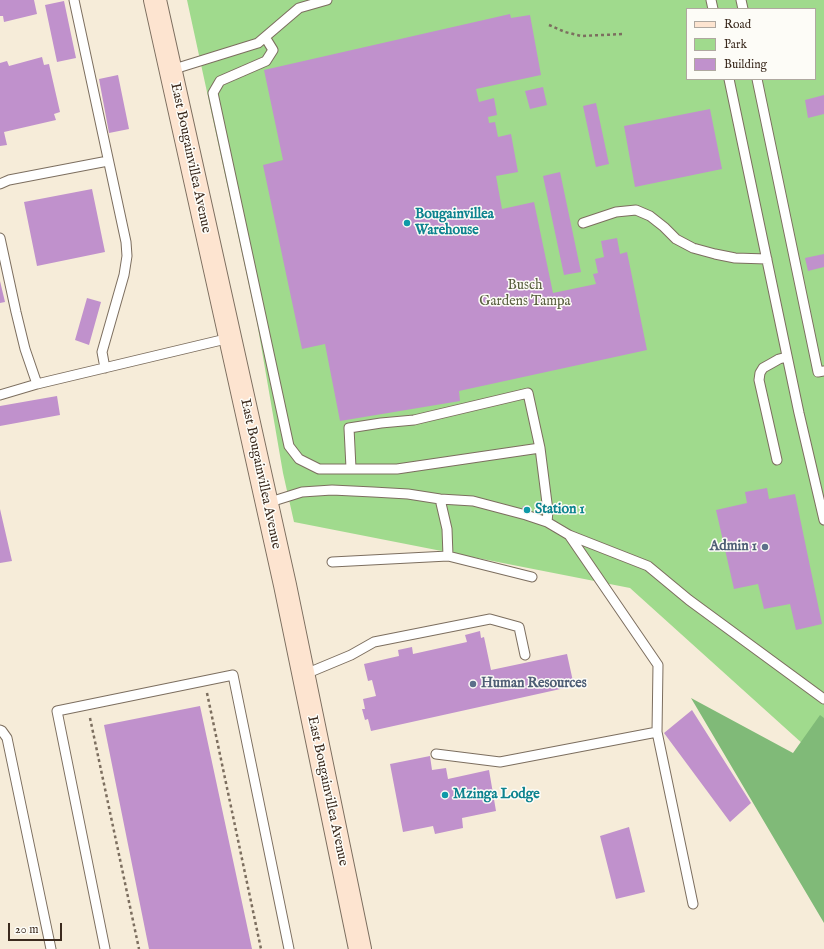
<!DOCTYPE html>
<style>
body{margin:0}
#map{position:relative;width:824px;height:949px;overflow:hidden;background:#f6ecd9;font-family:"IM FELL English",serif}
canvas{display:block}
.legend{position:absolute;left:686px;top:8px;width:130px;height:72px;box-sizing:border-box;background:#fdfcf7;border:1px solid #afa8a0;margin:0;padding:5px 7px;list-style:none;font-size:12px;color:#3b2a1e}
.legend li{display:flex;align-items:center;gap:8px;height:20px}
.legend b{width:20px;border:1px solid #afa8a0}
.scale{position:absolute;left:8px;top:923px;width:54px;height:18px;box-sizing:border-box;border:2px solid #3b2a1e;border-top:0;padding-left:5px;font-size:12px;line-height:14px;white-space:nowrap;color:#3b2a1e;-webkit-text-stroke:3px #fdfcf7;paint-order:stroke}
</style>
<div id="map">
<canvas width="824" height="949"></canvas>
<ul class="legend">
<li><b style="height:5px;background:#fde4d0"></b>Road</li>
<li><b style="height:11px;background:#a0da8d"></b>Park</li>
<li><b style="height:11px;background:#c091cc"></b>Building</li>
</ul>
<div class="scale">20 m</div>
</div>
<script>
const context = document.querySelector('canvas').getContext('2d');
context.lineJoin = 'round';
function fillPath(path, color) { context.fillStyle = color; context.fill(path, 'evenodd'); }
const poly = rows => new Path2D(rows.map(r => 'M' + r).join(''));
function stroke(path, color, width, dash) { context.strokeStyle = color; context.lineWidth = width; context.lineCap = dash ? 'butt' : 'round'; context.setLineDash(dash || []); context.stroke(path); }
function write(font, color, halo, rows, align = 'center') {
  context.font = font + ' "IM FELL English",serif'; context.lineWidth = 3; context.setLineDash([]); context.textBaseline = 'middle'; context.strokeStyle = halo; context.fillStyle = color; for (const [text, x, y, turn = 0] of rows) {
    context.save(); context.translate(x, y); context.rotate((+turn || 0) * Math.PI / 180); context.textAlign = isNaN(turn) ? turn : align; if (halo) context.strokeText(text, 0, 0); context.fillText(text, 0, 0); context.restore();
  }
}
fillPath(poly([
 [187,0,824,0,824,763,630,588,294,522,283,473,257,322],
 [687,9,815,9,815,79,687,79]
]), '#a0da8d');
fillPath(poly([
 [691,698,793,753,820,715,824,718,824,923]
]), '#80ba78');
fillPath(poly([
 [0,0,34,0,37,14,4,22,3,16,0,16],
 [64,1,76,58,57,62,45,5],
 [510,14,511,18,530,15,541,75,476,89,479,102,494,98,497,115,488,117,489,123,495,122,498,137,511,134,518,172,496,176,502,209,534,202,553,293,596,284,593,274,598,273,595,259,604,257,601,241,617,238,620,254,627,252,647,350,459,391,460,401,340,421,325,344,302,349,263,165,283,160,264,70],
 [42,57,44,65,49,64,60,112,54,114,56,120,4,132,7,145,0,146,0,63,7,61,9,66],
 [118,75,129,129,109,133,99,79],
 [543,87,547,105,530,109,525,91],
 [824,95,824,114,808,118,805,100],
 [596,103,609,164,596,167,583,106],
 [710,109,722,169,635,187,624,126],
 [560,172,581,272,564,275,543,176],
 [92,189,105,252,37,266,24,202],
 [824,254,824,267,808,271,805,258],
 [0,281,5,302,0,303],
 [87,298,101,302,89,345,75,340],
 [57,396,60,415,0,426,0,406],
 [767,488,769,499,795,494,822,624,796,630,790,604,764,609,758,584,734,589,716,510,747,503,745,492],
 [523,506,531,509,530,513,522,510],
 [0,509,12,561,0,563],
 [480,631,481,638,484,637,491,670,567,654,574,686,371,731,368,719,365,720,362,709,365,709,363,699,376,696,372,680,368,681,364,664,399,656,398,650,412,647,413,654,467,642,465,635],
 [200,706,252,949,149,949,104,725],
 [692,710,751,803,730,822,664,733],
 [430,756,432,770,446,768,448,779,489,770,496,811,462,818,463,828,435,834,433,826,403,832,390,764],
 [629,827,645,892,616,899,600,836]
]), '#c091cc');
const lane = poly([
 [74,0,126,242,127,256,124,275,102,352,105,368],
 [711,0,713,9],
 [741,0,743,9],
 [265,37,273,50,266,61,220,81,213,93,289,446,299,459,319,469,397,469,540,448],
 [171,70,258,43,299,8,327,0],
 [729,79,799,413,824,520],
 [757,79,818,372,824,371],
 [0,184,9,180,108,161],
 [583,223,616,212,636,210,650,216,664,227,676,239,693,248,715,254,735,258,767,259],
 [0,238,16,312,25,349,37,384],
 [0,395,37,384,230,338],
 [777,460,759,380,760,373,763,368,772,363,779,359,787,357],
 [351,468,349,428,381,423,414,420,528,393,540,448,548,511,547,522],
 [267,503,302,492,332,490,373,492,408,494,440,499,473,501,526,515,547,522,569,535,648,566,689,600,824,699],
 [448,556,532,577],
 [332,562,448,556,447,529,440,499],
 [303,675,351,655,374,642,490,619,519,627,525,655],
 [0,730,2,731,7,738,51,949],
 [657,732,693,904],
 [436,754,500,762,657,732,658,665,569,535],
 [105,949,57,711,233,675,289,949]
]);
const secondary = poly([
 [155,0,285,585,360,949]
]);
stroke(lane, '#7c6e5f', 11);
stroke(secondary, '#7c6e5f', 24);
stroke(poly([
 [549,25,565,32,581,36,624,34],
 [207,693,261,949],
 [90,718,139,949]
]), '#7c6e5f', 2.5, [3, 3]);
stroke(lane, '#fff', 9);
stroke(secondary, '#fde4d0', 22);
for (const [x, y, r, color] of [
 [407,223,4,"#0f9aa8"],
 [527,510,4,"#0f9aa8"],
 [765,547,4,"#5c6f8a"],
 [473,684,4,"#5c6f8a"],
 [445,795,4,"#0f9aa8"]
]) { const dot = new Path2D(); dot.arc(x, y, r, 0, 2 * Math.PI); context.fillStyle = color; context.fill(dot); stroke(dot, '#fdfcf7', 1.5); }
write('14px', '#3b2a1e', '#fdfcf7', [
 ["East Bougainvillea Avenue",190,158,78],
 ["East Bougainvillea Avenue",260,474,78],
 ["East Bougainvillea Avenue",327,791,78]
]);
write('bold 14px', '#0d838f', '#fdfcf7', [
 ["Bougainvillea",415,215],
 ["Warehouse",415,231],
 ["Station 1",535,510],
 ["Mzinga Lodge",453,795]
], 'left');
write('14px', '#595f3f', '#fdfcf7', [
 ["Busch",525,286],
 ["Gardens Tampa",525,302]
]);
write('bold 14px', '#4e5e75', '#fdfcf7', [
 ["Admin 1",757,547],
 ["Human Resources",481,684,"left"]
], 'right');
</script>
